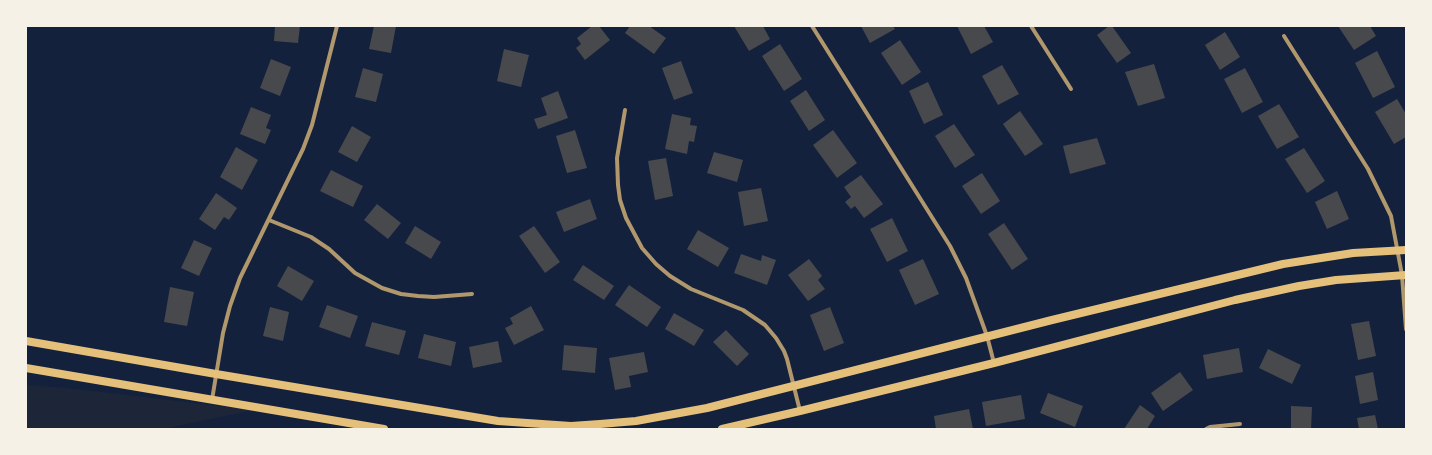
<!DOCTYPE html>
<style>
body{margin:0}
#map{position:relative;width:1432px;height:455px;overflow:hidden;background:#14213d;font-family:"Space Grotesk",sans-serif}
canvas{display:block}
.frame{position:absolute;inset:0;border:27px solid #f6f1e7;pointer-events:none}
</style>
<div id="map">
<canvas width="1432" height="455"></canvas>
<div class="frame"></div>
</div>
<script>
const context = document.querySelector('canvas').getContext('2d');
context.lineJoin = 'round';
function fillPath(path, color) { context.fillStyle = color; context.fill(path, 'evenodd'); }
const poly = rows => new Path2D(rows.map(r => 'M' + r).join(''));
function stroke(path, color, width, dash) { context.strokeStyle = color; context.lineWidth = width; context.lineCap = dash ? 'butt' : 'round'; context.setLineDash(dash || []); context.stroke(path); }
fillPath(poly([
 [26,385,67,388,254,410,163,429,26,429]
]), '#1d2539');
fillPath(poly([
 [275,26,300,26,298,43,274,41],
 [374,26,396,26,391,53,369,49],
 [592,26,599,26,610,40,585,60,576,48,581,44,577,38],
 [630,26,649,26,666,38,654,54,625,33],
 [734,26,763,26,770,39,749,51],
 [861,26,893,26,895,29,870,43],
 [957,26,984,26,993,42,971,54],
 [1109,26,1112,26,1131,53,1117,63,1097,35],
 [1338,26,1370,26,1376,36,1354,50],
 [1225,32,1240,57,1220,70,1205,45],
 [900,40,921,72,902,85,881,53],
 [780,44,802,79,784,91,762,56],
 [504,49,529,55,521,87,497,81],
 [1377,51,1395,87,1373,98,1355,63],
 [271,59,291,67,280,96,260,88],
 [681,61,693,93,674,100,662,68],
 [1154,64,1165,98,1138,106,1125,72],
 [1002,65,1019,94,998,105,982,76],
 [363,68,383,74,376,102,355,97],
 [1245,68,1263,102,1242,113,1224,79],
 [928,82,943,115,924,124,909,91],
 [806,90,825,120,809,131,790,101],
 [558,91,568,118,538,129,534,119,547,115,541,98],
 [1397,99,1406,114,1406,137,1394,144,1375,112],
 [1279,104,1299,137,1277,149,1258,116],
 [251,107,271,115,266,128,271,130,265,144,240,134],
 [1020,111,1043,144,1025,156,1003,124],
 [672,114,691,118,690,125,697,126,694,142,689,141,687,154,665,149],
 [954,124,975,155,955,168,935,136],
 [352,126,371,137,357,162,338,152],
 [575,130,587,168,567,173,556,136],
 [833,130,857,163,837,178,813,145],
 [1097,138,1106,164,1070,174,1063,146],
 [236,147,258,160,242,190,220,177],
 [1304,148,1325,181,1307,193,1285,159],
 [714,152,743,160,737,182,707,173],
 [666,158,673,196,655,200,648,161],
 [331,170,363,186,353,207,320,191],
 [982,173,1000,201,981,214,962,186],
 [861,175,883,204,864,218,855,206,851,209,845,202,851,197,844,187],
 [761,188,768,221,744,226,738,192],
 [1337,191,1349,219,1327,229,1315,202],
 [216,193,237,208,229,220,224,217,215,230,199,219],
 [590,199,597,219,564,232,556,212],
 [377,204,401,223,388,239,364,220],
 [892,218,908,251,887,262,870,229],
 [1004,223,1028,259,1012,270,988,234],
 [415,226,441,242,431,259,405,243],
 [534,226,560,262,545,273,519,236],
 [698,230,729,248,718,267,687,249],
 [194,240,212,248,199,276,181,268],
 [741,254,761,261,762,255,776,260,767,285,734,273],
 [809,259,822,276,818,280,825,289,808,301,788,275],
 [923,259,939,294,915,305,899,270],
 [583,265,614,286,604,300,573,280],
 [288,266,314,281,302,301,277,286],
 [629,285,661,307,647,327,615,305],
 [170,287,194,292,187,326,164,322],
 [327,305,358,316,350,338,319,327],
 [531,306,544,330,514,345,505,328,513,324,510,318],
 [270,307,289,312,283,341,263,336],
 [830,307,844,343,824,351,810,315],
 [674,313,704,330,694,346,665,329],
 [1369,321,1376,356,1358,360,1351,324],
 [372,322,406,331,399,355,365,346],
 [726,330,749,354,737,366,713,342],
 [424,334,456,342,451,366,418,358],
 [498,341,502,362,473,368,469,347],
 [564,345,597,348,595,373,562,370],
 [1239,348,1243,372,1207,379,1203,355],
 [1268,349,1301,365,1292,384,1259,368],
 [644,352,648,372,629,376,631,387,615,390,609,358],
 [1180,372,1193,390,1163,411,1151,393],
 [1373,372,1378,400,1360,404,1355,376],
 [1048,393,1083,406,1075,427,1040,413],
 [1021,395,1025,419,986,426,982,402],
 [1140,405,1155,416,1147,429,1124,429],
 [1291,406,1312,407,1311,429,1291,429],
 [969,409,973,429,936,429,934,416],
 [1375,415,1378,429,1359,429,1357,418]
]), '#48494c');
stroke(poly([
 [812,26,950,246,966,278,987,336,994,363],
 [1031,26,1071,89],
 [1284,36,1368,169,1391,216,1402,275,1406,329],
 [625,110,617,158,618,185,620,200,626,218,642,248,656,264,670,276,691,289,743,310,765,325,776,338,784,351,787,359,800,411],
 [269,220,311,237,329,249,355,273,382,288,401,294,418,296,434,297,472,294],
 [212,400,223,333,230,306,240,278,303,149,312,125,337,26],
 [1206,429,1210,427,1240,424]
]), '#b1986c', 4);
stroke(poly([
 [26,341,216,374,498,421,571,426,600,424,636,421,707,408,1052,320,1283,264,1353,253,1406,250],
 [26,368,384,429],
 [722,429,800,411,994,363,1235,300,1299,286,1336,280,1406,275]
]), '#e5c07b', 8);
</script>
